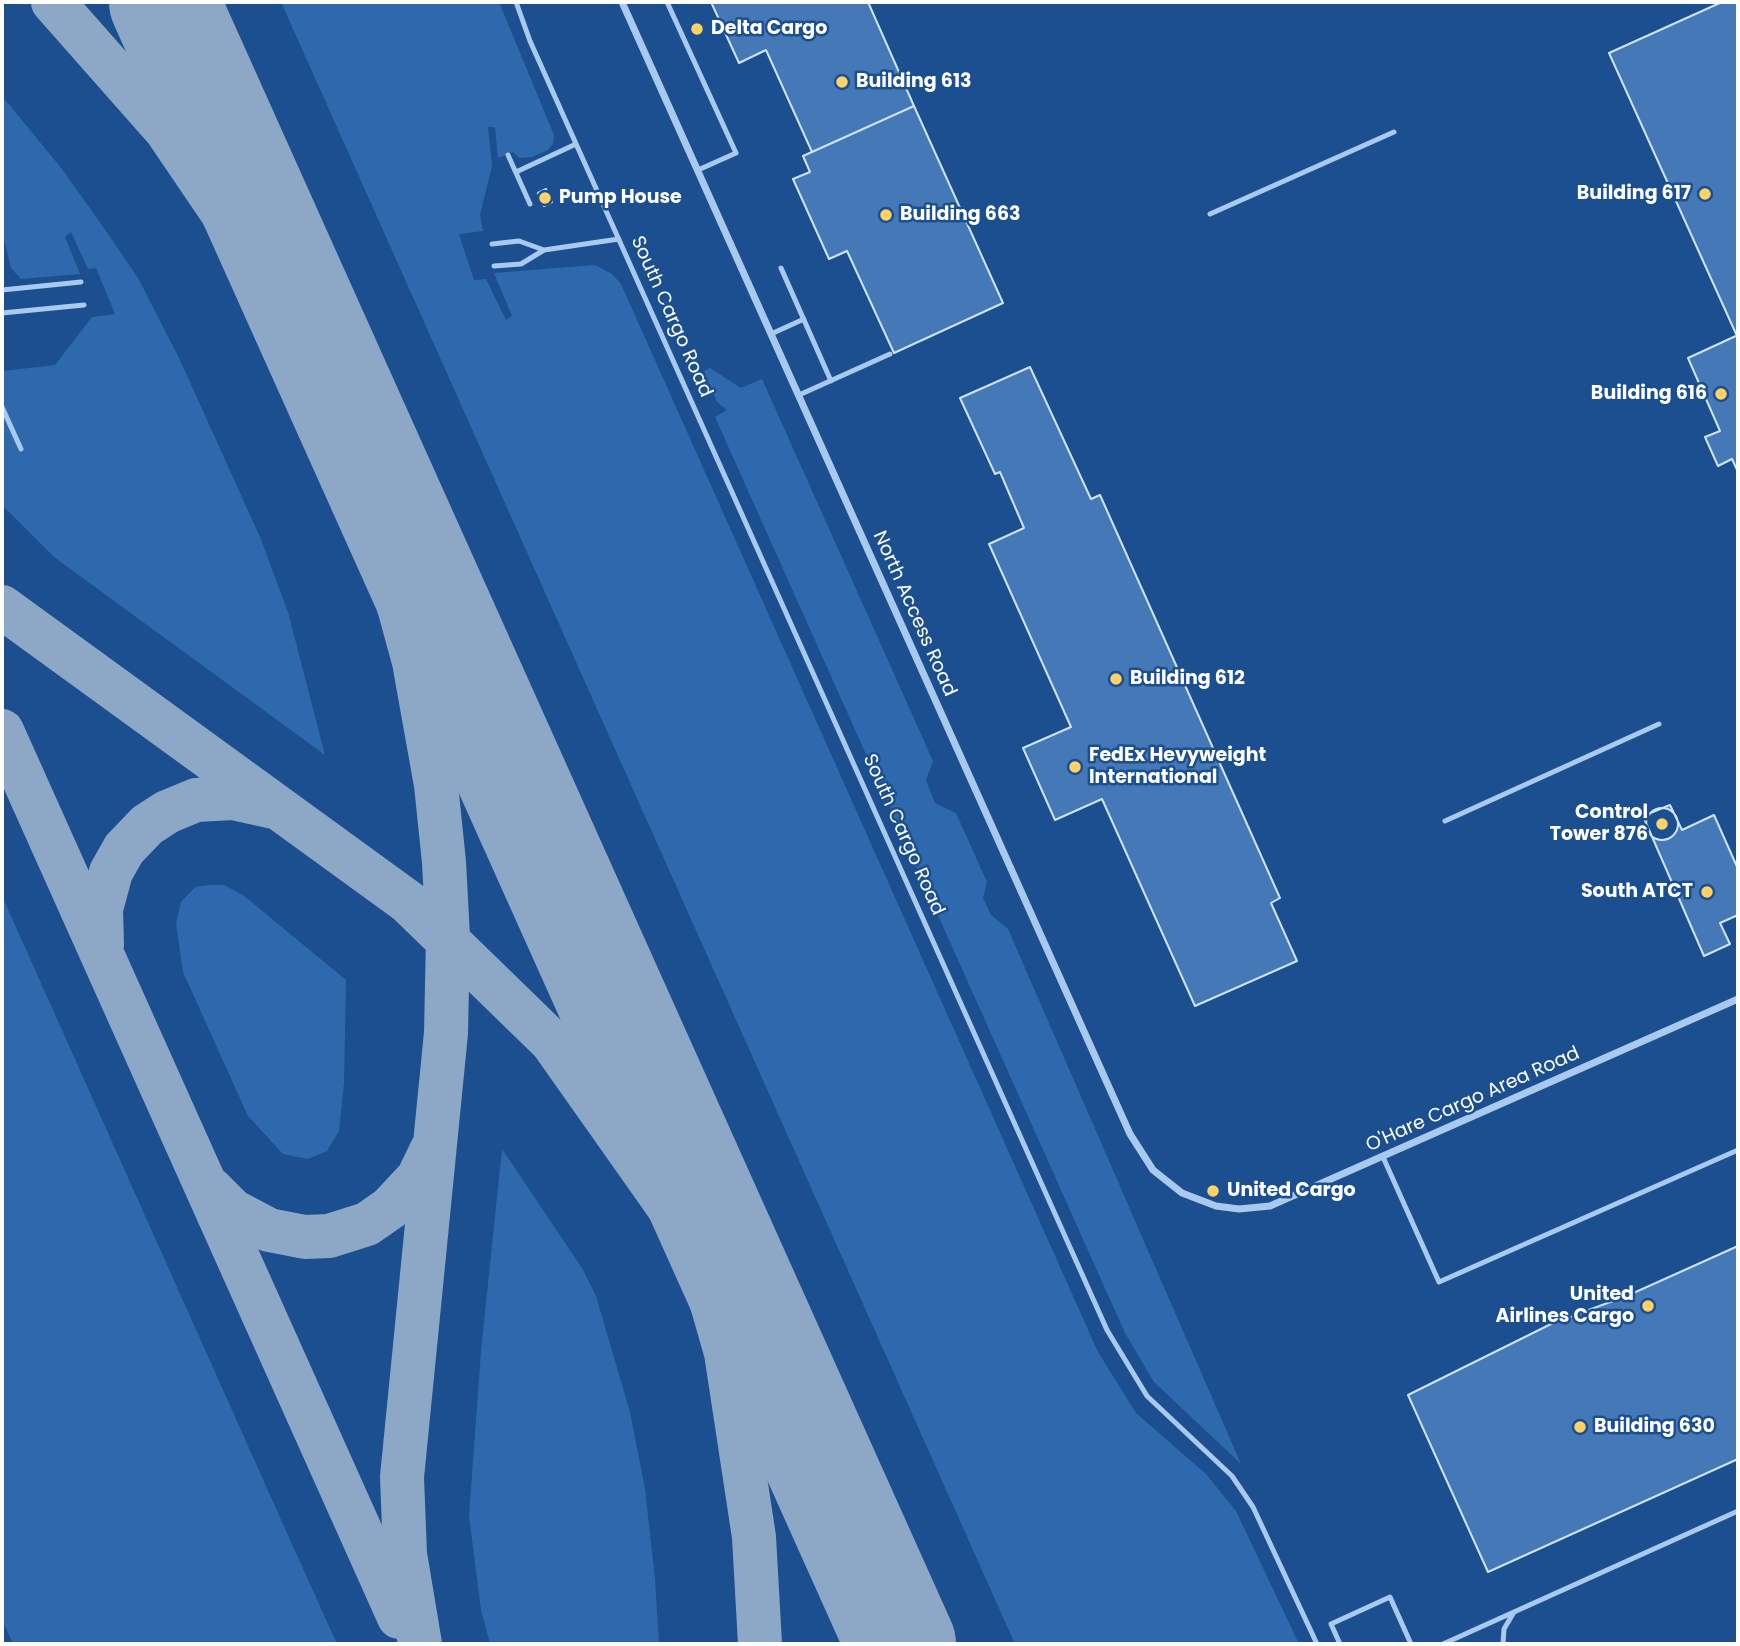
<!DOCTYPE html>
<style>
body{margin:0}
#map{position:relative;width:1740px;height:1646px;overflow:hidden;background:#1b4f8f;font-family:Poppins,sans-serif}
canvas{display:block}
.frame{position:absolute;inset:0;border:4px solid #fff;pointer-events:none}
</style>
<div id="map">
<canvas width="1740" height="1646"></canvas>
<div class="frame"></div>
</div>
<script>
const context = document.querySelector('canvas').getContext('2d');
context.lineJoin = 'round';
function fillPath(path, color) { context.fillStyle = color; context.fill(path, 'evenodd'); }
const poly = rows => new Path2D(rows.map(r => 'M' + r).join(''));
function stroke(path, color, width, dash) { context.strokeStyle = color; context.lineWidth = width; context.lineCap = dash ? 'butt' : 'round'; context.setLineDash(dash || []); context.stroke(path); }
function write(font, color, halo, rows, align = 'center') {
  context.font = font + ' Poppins,sans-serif'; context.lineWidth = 5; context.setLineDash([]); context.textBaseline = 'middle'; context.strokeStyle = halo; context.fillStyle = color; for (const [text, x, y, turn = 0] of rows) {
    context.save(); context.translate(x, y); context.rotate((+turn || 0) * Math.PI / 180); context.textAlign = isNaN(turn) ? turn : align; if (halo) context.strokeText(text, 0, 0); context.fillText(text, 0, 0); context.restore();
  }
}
fillPath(poly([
 [281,2,499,2,554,135,553,144,548,150,532,157,519,158,513,152,498,158,495,127,488,127,492,166,480,215,483,231,459,234,474,280,486,279,506,320,512,316,494,273,595,265,612,274,621,284,1098,1352,1136,1413,1206,1474,1236,1511,1299,1644,1015,1644],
 [2,96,62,169,106,231,138,278,179,358,260,537,288,612,325,755,54,557,2,505,2,371,55,365,92,317,115,314,96,268,88,269,71,232,65,237,80,274,21,279,11,268,2,231],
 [710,368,741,388,762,379,933,761,926,780,935,803,956,813,987,882,983,898,991,915,1008,929,1241,1464,1154,1382,1125,1333,715,417,727,410,717,402,704,371],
 [209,885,224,885,243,895,346,980,344,1083,339,1131,327,1151,308,1159,283,1154,248,1116,183,972,176,923,181,902,195,887],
 [2,896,287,1533,337,1644,13,1644,2,1619],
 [502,1149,582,1268,596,1296,630,1412,645,1489,655,1579,659,1644,490,1644,481,1610,469,1516,481,1351]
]), '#2e69ad');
stroke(poly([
 [53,2,166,130,242,242,270,290],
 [270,238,372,508,414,662,436,785,444,862,448,937,446,1033,402,1477,405,1554,420,1644],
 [2,607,408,902,552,1042,696,1246,755,1343,849,1530],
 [2,731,399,1617],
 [102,945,101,909,111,872,124,849,147,825,167,812,196,800,233,798,274,807],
 [602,978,679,1197],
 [211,1189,233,1211,269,1230,305,1237,329,1236,367,1224,390,1208,418,1178,431,1151],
 [710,1297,726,1353,754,1537,760,1644]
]), '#8da7c7', 44);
stroke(poly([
 [164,2,901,1644]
]), '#8da7c7', 110);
const building = poly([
 [711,2,868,2,914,106,812,152,766,50,739,63,711,2],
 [1722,2,1738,2,1737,336,1609,53,1722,2],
 [914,106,1003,303,894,353,847,251,829,259,793,179,810,172,803,156,914,106],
 [546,189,552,202,544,206,538,193,546,189],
 [1738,335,1738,472,1732,459,1718,466,1705,437,1720,431,1688,358,1738,335],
 [1030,367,1091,499,1100,495,1280,898,1271,903,1297,961,1195,1006,1102,799,1055,820,1023,748,1071,727,989,544,1024,528,1000,472,995,474,960,398,1030,367],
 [1670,805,1682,830,1714,815,1738,869,1738,915,1720,923,1730,944,1704,956,1643,816,1670,805],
 '1646 824a16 16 0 1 1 32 0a16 16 0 1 1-32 0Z',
 [1738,1246,1738,1459,1488,1572,1408,1395,1551,1324,1629,1295,1738,1246]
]);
fillPath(building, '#4478b7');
stroke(building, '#cfe3fa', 2);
stroke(poly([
 [516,2,530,41,1107,1330,1147,1396,1232,1476,1253,1507,1317,1644],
 [667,2,736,153,698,170],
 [508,155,530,204],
 [516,172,576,144],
 [1210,214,1394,132],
 [492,244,519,241,544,250],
 [494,266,521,264,544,250,619,239],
 [781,268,831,381],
 [2,290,81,282],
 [2,313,84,305],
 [771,334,804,319],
 [799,395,890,354],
 [2,407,21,449],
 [1445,821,1659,724],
 [1383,1157,1439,1282,1738,1150],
 [1340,1644,1331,1624,1390,1597,1411,1644],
 [1443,1644,1738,1511],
 [1503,1644,1504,1629,1514,1612]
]), '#a9c9ee', 5);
stroke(poly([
 [622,2,1130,1134,1153,1170,1182,1193,1216,1206,1239,1209,1270,1206,1738,999]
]), '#a9c9ee', 7);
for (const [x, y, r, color] of [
 [697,29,7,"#ffd166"],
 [842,82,7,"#ffd166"],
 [1705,194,7,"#ffd166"],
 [545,198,7,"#ffd166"],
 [886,215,7,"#ffd166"],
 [1721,394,7,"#ffd166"],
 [1116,679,7,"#ffd166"],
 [1075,767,7,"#ffd166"],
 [1662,824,7,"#ffd166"],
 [1707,892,7,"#ffd166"],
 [1213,1191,7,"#ffd166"],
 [1648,1306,7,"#ffd166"],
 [1580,1427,7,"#ffd166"]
]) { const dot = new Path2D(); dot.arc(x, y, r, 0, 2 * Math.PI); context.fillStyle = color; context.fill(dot); stroke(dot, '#1b4f8f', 2.5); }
write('bold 19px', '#fff', '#1b4f8f', [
 ["Delta Cargo",711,29],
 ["Building 613",856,82],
 ["Building 617",1691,194,"right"],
 ["Pump House",559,198],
 ["Building 663",900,215],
 ["Building 616",1707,394,"right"],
 ["Building 612",1130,679],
 ["FedEx Hevyweight",1089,756],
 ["International",1089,778],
 ["Control",1648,813,"right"],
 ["Tower 876",1648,835,"right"],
 ["South ATCT",1693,892,"right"],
 ["United Cargo",1227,1191],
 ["United",1634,1295,"right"],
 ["Airlines Cargo",1634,1317,"right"],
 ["Building 630",1594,1427]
], 'left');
write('19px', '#fff', '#1b4f8f', [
 ["South Cargo Road",671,317,66],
 ["North Access Road",914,614,66],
 ["South Cargo Road",903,835,66],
 ["O'Hare Cargo Area Road",1473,1100,-24]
]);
</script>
